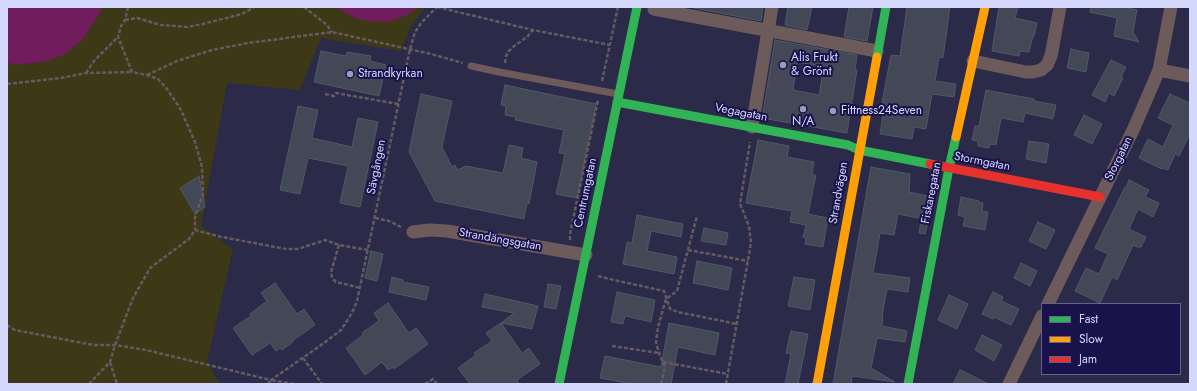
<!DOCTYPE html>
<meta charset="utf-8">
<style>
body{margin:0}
#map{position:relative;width:1197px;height:391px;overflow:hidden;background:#2c2a49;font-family:Jost,sans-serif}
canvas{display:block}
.frame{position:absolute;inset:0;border:8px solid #d5d8fd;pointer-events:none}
.legend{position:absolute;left:1041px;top:303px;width:140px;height:72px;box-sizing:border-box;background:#19124b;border:1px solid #646192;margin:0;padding:5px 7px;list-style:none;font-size:12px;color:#d5d8fd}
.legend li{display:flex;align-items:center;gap:8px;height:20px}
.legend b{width:20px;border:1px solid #646192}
</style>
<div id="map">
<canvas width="1197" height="391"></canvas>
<div class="frame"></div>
<ul class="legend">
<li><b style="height:5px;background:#30b455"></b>Fast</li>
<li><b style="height:5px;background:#ff9f0a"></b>Slow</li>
<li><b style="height:5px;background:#e5322d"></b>Jam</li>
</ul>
</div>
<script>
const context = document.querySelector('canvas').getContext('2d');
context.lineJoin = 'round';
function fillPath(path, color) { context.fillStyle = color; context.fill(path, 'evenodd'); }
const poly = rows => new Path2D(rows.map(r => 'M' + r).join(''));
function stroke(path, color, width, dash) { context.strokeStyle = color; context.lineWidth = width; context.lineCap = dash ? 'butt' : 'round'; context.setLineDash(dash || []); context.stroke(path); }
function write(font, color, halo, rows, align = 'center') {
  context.font = font + ' Jost,sans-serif'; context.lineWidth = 4; context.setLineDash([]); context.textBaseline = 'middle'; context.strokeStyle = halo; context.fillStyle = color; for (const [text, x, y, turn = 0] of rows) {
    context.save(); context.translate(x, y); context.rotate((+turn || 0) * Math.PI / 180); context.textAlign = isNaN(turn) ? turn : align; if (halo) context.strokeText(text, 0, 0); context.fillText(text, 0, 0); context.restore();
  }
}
fillPath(poly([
 [7,7,426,7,410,28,401,51,321,38,300,90,227,83,201,226,233,249,207,362,220,384,7,384]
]), '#3d3816');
fillPath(poly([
 [7,7,102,7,98,16,82,40,65,54,48,61,16,65,7,62],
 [335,7,419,7,407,15,388,22,368,21,355,18]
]), '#711c5d');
const building = poly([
 [694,7,763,7,761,21,694,8,694,7],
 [788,7,812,7,807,30,785,25,788,7],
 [849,7,873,7,867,41,844,37,849,7],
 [907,7,950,7,943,58,939,57,935,81,956,84,954,97,932,94,926,129,914,127,912,139,880,134,885,103,882,103,891,55,900,56,907,7],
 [999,7,1018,7,1015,18,1037,23,1034,36,1033,36,1029,52,1020,51,1019,56,992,51,999,7],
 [1091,7,1123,7,1137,10,1133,32,1139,42,1114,36,1117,18,1090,12,1091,7],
 [775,40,857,55,855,70,857,70,847,133,762,118,775,40],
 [797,62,824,67,819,95,793,90,797,62],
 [1071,49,1089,53,1086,72,1067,68,1071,49],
 [321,51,346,56,347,52,371,56,370,61,386,65,379,96,314,82,321,51],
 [1111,60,1126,67,1121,77,1123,78,1114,96,1109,93,1105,102,1092,95,1111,60],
 [505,85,596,104,577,198,556,194,565,154,559,153,564,130,515,120,516,117,505,115,506,106,501,105,505,85],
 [986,90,1034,99,1034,101,1056,105,1053,119,1025,113,1023,122,1001,118,996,145,990,144,989,148,978,146,978,141,972,140,975,126,979,126,986,90],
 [421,94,452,101,442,147,452,167,455,165,457,170,466,166,503,173,509,145,523,148,521,158,537,162,529,204,527,203,524,219,435,201,409,152,421,94],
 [1170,94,1190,103,1190,134,1179,156,1175,154,1168,170,1163,168,1162,169,1139,158,1148,139,1163,147,1173,125,1158,118,1170,94],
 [298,106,318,110,312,138,352,147,358,118,378,122,360,207,340,203,348,166,308,158,300,194,280,190,298,106],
 [1084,115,1102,124,1092,144,1074,135,1084,115],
 [758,140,789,146,787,157,814,162,812,175,816,175,808,214,828,218,823,247,805,244,806,238,803,237,806,225,790,222,792,211,746,203,758,140],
 [1029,141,1049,144,1046,163,1026,159,1029,141],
 [871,167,910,174,909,192,932,197,928,220,898,214,894,235,880,233,873,273,910,278,908,292,887,289,882,316,883,316,882,326,907,331,905,342,877,338,871,368,895,382,852,376,851,384,833,384,871,167],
 [199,176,205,207,195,214,180,188,199,176],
 [1129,180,1149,190,1145,197,1159,203,1153,217,1138,209,1129,229,1146,237,1141,247,1137,247,1133,245,1117,280,1112,277,1100,303,1075,291,1086,268,1099,274,1108,254,1095,248,1125,187,1126,188,1129,180],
 [961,197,979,201,978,202,983,203,982,211,988,212,985,230,963,226,965,217,958,215,961,197],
 [637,215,683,224,681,237,651,231,647,251,677,257,674,274,623,264,627,242,632,243,637,215],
 [921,221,928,222,925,234,919,233,921,221],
 [1038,222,1055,230,1046,249,1029,241,1038,222],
 [704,228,728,233,726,245,701,241,704,228],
 [371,251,383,254,377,281,365,278,371,251],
 [697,261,732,268,728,290,693,283,697,261],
 [1021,263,1037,271,1030,286,1014,278,1021,263],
 [392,277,403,280,403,282,429,287,426,300,389,292,392,277],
 [794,277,815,280,810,310,788,306,794,277],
 [275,283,297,314,304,309,315,325,292,341,293,342,282,350,280,348,276,351,270,343,252,355,233,328,251,316,250,314,267,301,261,293,275,283],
 [548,284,561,286,556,309,544,307,548,284],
 [617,292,655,300,651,322,625,316,623,324,611,322,617,292],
 [993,292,1003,297,1001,301,1019,309,1011,325,994,317,993,319,982,314,993,292],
 [485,294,538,306,532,329,501,323,514,313,482,307,485,294],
 [949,295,968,304,957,329,938,320,949,295],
 [388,303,409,333,416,328,428,344,394,369,393,367,388,370,382,362,365,375,346,348,363,335,362,333,379,321,374,313,388,303],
 [501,323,522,353,529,348,540,364,517,380,519,384,470,384,458,368,476,355,474,353,492,341,486,333,501,323],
 [669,323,719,333,715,355,678,347,671,384,632,384,600,378,605,356,661,367,669,323],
 [791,331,808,334,798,384,785,384,791,354,786,353,791,331],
 [982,335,1002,345,994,361,975,350,982,335],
 [960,370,967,373,988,384,953,384,960,370]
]);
fillPath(building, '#424856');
stroke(building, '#4f5967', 1);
stroke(poly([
 [128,7,125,20,121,26,118,37,132,72,147,75,158,79,167,89,181,110,195,142,202,167,203,194,195,217,195,230],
 [304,7,327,25,332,32],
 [437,7,533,30,610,45],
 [125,20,137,18,161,25,187,27,203,24,242,14,254,7],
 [505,63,506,56,509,51,513,47,527,37,533,30],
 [86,73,94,61,118,37],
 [147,75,177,61,212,50,248,43,332,32,431,54,463,63],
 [602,81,618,7],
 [7,84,61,78,86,73,132,72],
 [325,94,334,96,336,93,398,104],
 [375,218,389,221,401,227],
 [570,240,570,234,598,100],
 [339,245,331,272,332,278,336,282,361,288],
 [688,250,748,261],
 [598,276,614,280,664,291,670,309,678,312,737,324],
 [7,325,15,330,93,345,115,345,146,350,271,380,324,343,341,330,352,313,357,301,410,49,415,32,422,22,437,7],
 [612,346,659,353],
 [303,358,322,384],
 [110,362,117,384],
 [663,362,728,374],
 [89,384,110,362,115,345,133,298,150,268,189,239,195,230,222,237,286,249,298,249,325,240,339,245,368,250],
 [268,384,271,380,294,384],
 [425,384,433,379,437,384],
 [661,384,665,367,659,353,656,342,658,327,666,299,677,291,697,216],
 [726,384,751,243,749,226,740,204,750,142]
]), '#655a60', 2.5, [4, 2]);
stroke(poly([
 [471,66,499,72,618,94]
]), '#6d5b5b', 7);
stroke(poly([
 [654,9,877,51],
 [973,61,1026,72,1033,72,1041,70,1047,65,1051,56,1060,7],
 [1159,70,1190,76],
 [752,127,772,7],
 [413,232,430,230,447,231,586,255],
 [1048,304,1134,128,1159,70,1171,7],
 [1009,384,1042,316]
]), '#6d5b5b', 13);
stroke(poly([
 [877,57,886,7],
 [617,102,848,145,859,150,930,164],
 [559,384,637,7],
 [908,384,949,168,956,137]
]), '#30b455', 9);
stroke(poly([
 [956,137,985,7],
 [817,384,877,57]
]), '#ff9f0a', 9);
stroke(poly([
 [930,164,1100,197]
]), '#e5322d', 9);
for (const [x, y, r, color] of [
 [783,65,4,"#9a9bbe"],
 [350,74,4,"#9a9bbe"],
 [803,109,4,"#9a9bbe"],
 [833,111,4,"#9a9bbe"]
]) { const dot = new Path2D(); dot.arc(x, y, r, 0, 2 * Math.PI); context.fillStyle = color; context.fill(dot); stroke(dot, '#19124b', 1.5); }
write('12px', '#d5d8fd', '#19124b', [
 ["Alis Frukt",791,58],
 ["& Grönt",791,72],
 ["Strandkyrkan",358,74],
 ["Fittness24Seven",841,111],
 ["N/A",803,122,"center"]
], 'left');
write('12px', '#d5d8fd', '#19124b', [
 ["Vegagatan",741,113,11],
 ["Storgatan",1119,159,-64],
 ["Stormgatan",982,162,11],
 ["Sävgången",377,167,-79],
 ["Centrumgatan",586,193,-78],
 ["Strandvägen",839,193,-80],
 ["Fiskaregatan",932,193,-79],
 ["Strandängsgatan",500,240,10]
]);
</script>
